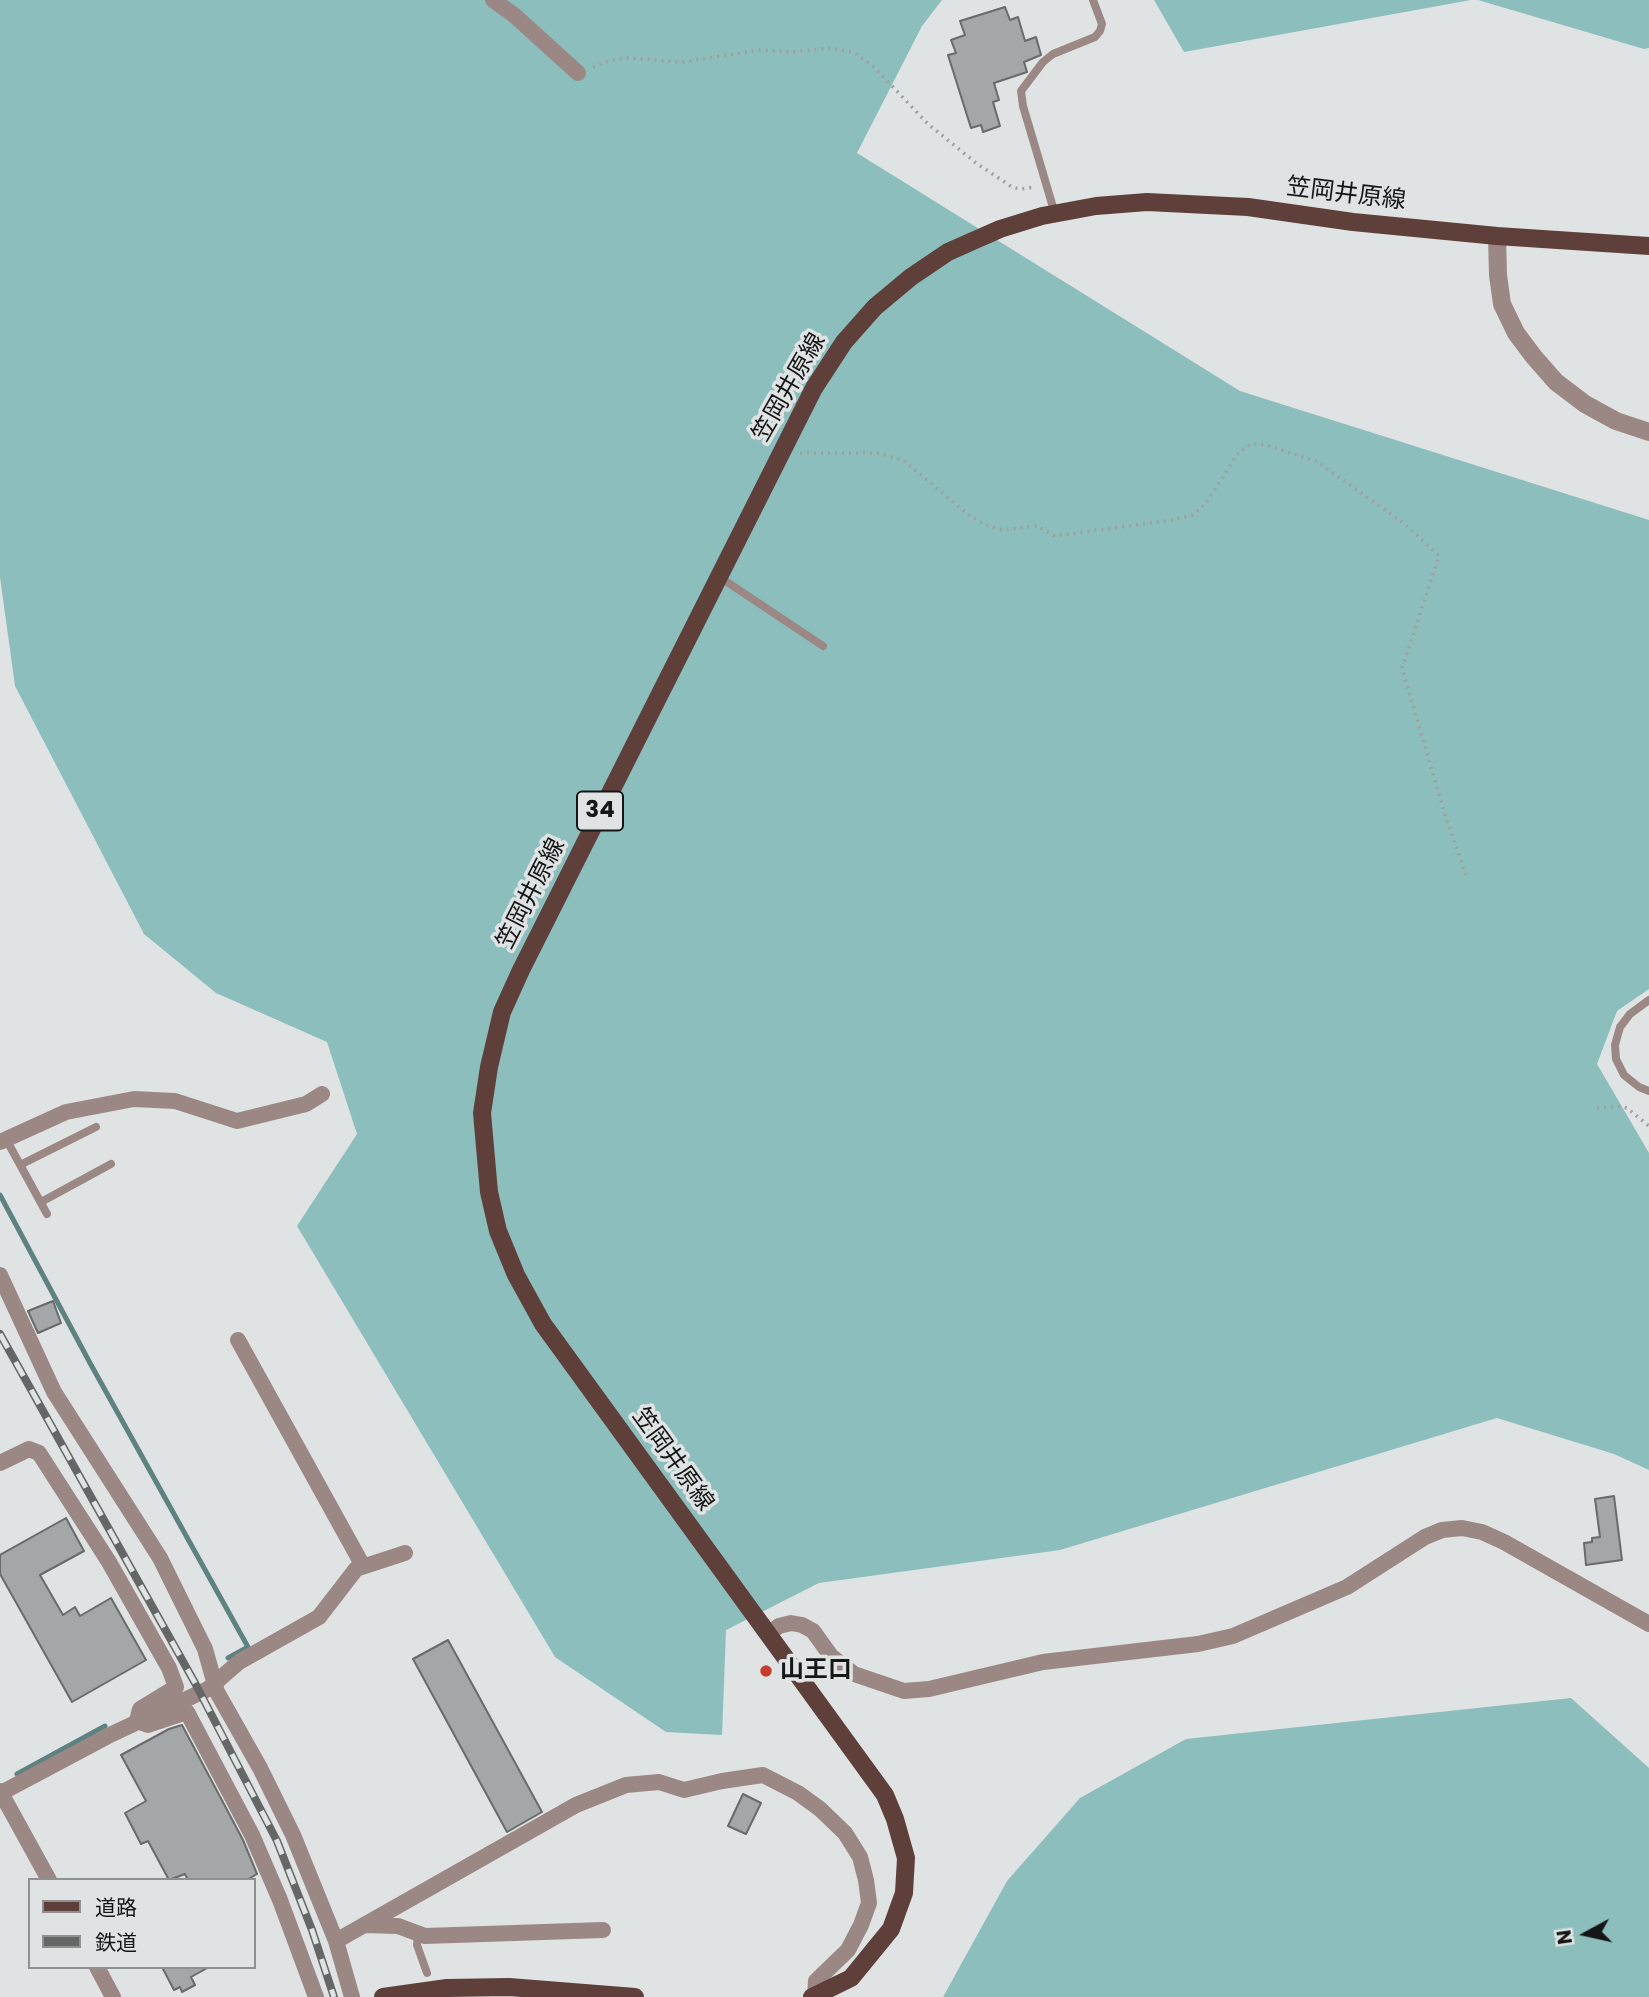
<!DOCTYPE html>
<meta charset="utf-8">
<style>
body{margin:0}
#map{position:relative;width:1649px;height:1997px;overflow:hidden;background:#e0e3e3;font-family:Poppins,"Noto Sans JP",sans-serif}
canvas{display:block}
.legend{position:absolute;left:28px;top:1878px;width:228px;height:91px;box-sizing:border-box;background:#e0e3e3;border:2px solid #8f9191;margin:0;padding:9px 12px;list-style:none;font-size:21px;color:#151616}
.legend li{display:flex;align-items:center;gap:14px;height:35px}
.legend b{width:35px;border:2px solid #8f9191}
.north{position:absolute;left:1551px;top:1899px;width:70px;height:70px;-webkit-text-stroke:5px #e0e3e3;paint-order:stroke;rotate:262deg;font-size:19px;font-weight:700;line-height:28px;text-align:center;color:#151616}
.north::after{content:'';display:block;margin:auto;width:24px;height:32px;background:#151616;clip-path:polygon(50% 0,100% 100%,50% 72%,0 100%)}
</style>
<div id="map">
<canvas width="1649" height="1997"></canvas>
<ul class="legend">
<li><b style="height:9px;background:#5f3f3a"></b>道路</li>
<li><b style="height:9px;background:#656666"></b>鉄道</li>
</ul>
<div class="north">N</div>
</div>
<script>
const context = document.querySelector('canvas').getContext('2d');
context.lineJoin = 'round';
function fillPath(path, color) { context.fillStyle = color; context.fill(path, 'evenodd'); }
const poly = rows => new Path2D(rows.map(r => 'M' + r).join(''));
function stroke(path, color, width, dash) { context.strokeStyle = color; context.lineWidth = width; context.lineCap = dash ? 'butt' : 'round'; context.setLineDash(dash || []); context.stroke(path); }
function write(font, color, halo, rows, align = 'center') {
  context.font = font + ' Poppins,"Noto Sans JP",sans-serif'; context.lineWidth = 7; context.setLineDash([]); context.textBaseline = 'middle'; context.strokeStyle = halo; context.fillStyle = color; for (const [text, x, y, turn = 0] of rows) {
    context.save(); context.translate(x, y); context.rotate((+turn || 0) * Math.PI / 180); context.textAlign = isNaN(turn) ? turn : align; if (halo) context.strokeText(text, 0, 0); context.fillText(text, 0, 0); context.restore();
  }
}
fillPath(poly([
 [0,0,942,0,922,26,857,153,1240,391,1649,520,1649,989,1617,1011,1597,1064,1649,1153,1649,1470,1614,1454,1497,1418,1060,1550,819,1583,726,1630,722,1735,666,1732,555,1657,297,1226,357,1134,327,1042,216,993,144,934,15,686,0,577],
 [1154,0,1471,0,1184,52],
 [1478,0,1649,0,1649,48,1644,49],
 [1571,1698,1649,1768,1649,1997,943,1997,1007,1881,1080,1798,1186,1739]
]), '#8bbebc');
stroke(poly([
 [0,1195,90,1363,248,1647,228,1658],
 [17,1774,105,1726]
]), '#5e8280', 5);
const building = poly([
 [1005,7,1010,20,1018,17,1025,41,1036,37,1041,55,1024,62,1027,72,994,83,999,100,993,102,1000,126,983,132,981,125,971,128,948,55,956,53,951,40,965,35,960,21,1005,7],
 [53,1301,61,1323,38,1333,28,1311,53,1301],
 [1614,1496,1622,1560,1586,1565,1584,1543,1592,1542,1592,1538,1600,1537,1595,1499,1614,1496],
 [66,1518,84,1551,40,1575,63,1615,75,1607,80,1616,111,1598,146,1660,72,1702,0,1574,0,1555,66,1518],
 [448,1640,542,1812,507,1832,413,1659,448,1640],
 [182,1725,243,1840,257,1874,247,1880,188,1880,185,1874,169,1880,148,1841,141,1844,125,1813,146,1801,121,1755,169,1729,182,1725],
 [743,1794,761,1803,746,1834,728,1826,743,1794],
 [162,1967,209,1967,191,1977,195,1985,182,1992,180,1987,174,1990,162,1967]
]);
fillPath(building, '#a4a7a7');
stroke(building, '#676b6b', 2);
stroke(poly([
 [593,67,608,61,628,58,682,62,760,50,792,52,831,48,855,53,875,68,928,124,976,163,1012,187,1020,189,1036,187],
 [800,453,877,453,903,460,970,516,986,525,1002,530,1037,526,1055,536,1172,520,1193,515,1206,503,1239,452,1251,444,1266,445,1316,461,1405,524,1439,556,1402,668,1446,818,1466,875],
 [1597,1108,1618,1106,1627,1108,1649,1126]
]), '#9ea0a0', 3.5, [2, 5]);
stroke(poly([
 [1055,214,1023,106,1021,91,1043,62,1053,54,1095,37,1100,31,1102,24,1093,0],
 [718,576,823,646],
 [1649,1000,1630,1014,1620,1027,1615,1045,1616,1059,1624,1075,1639,1087,1649,1091],
 [6,1139,47,1214],
 [20,1165,96,1127],
 [41,1202,111,1164],
 [418,1933,417,1945,427,1973]
]), '#9b8885', 8);
stroke(poly([
 [493,0,514,15,578,73],
 [0,1142,66,1112,134,1099,175,1101,237,1121,306,1104,322,1094],
 [0,1275,54,1392,160,1558,205,1649,217,1692,260,1768,293,1835,336,1941,352,1997],
 [238,1340,363,1566],
 [0,1463,29,1449,39,1453,109,1562,169,1668,176,1687,140,1709,137,1721,148,1725,187,1712,252,1835,280,1900,316,1997],
 [768,1634,779,1626,791,1623,802,1625,813,1631,831,1656,854,1674,904,1691,929,1689,1043,1662,1198,1644,1233,1636,1347,1587,1425,1537,1442,1530,1462,1528,1482,1532,1504,1542,1649,1624],
 [0,1791,49,1880],
 [1,1793,112,1734,208,1689,239,1662,319,1617,356,1569,405,1553],
 [365,1925,398,1926,425,1936,603,1930],
 [336,1941,576,1805,626,1785,659,1782,684,1790,722,1781,763,1775,798,1793,820,1809,845,1833,860,1857,866,1880,869,1903,861,1925,848,1950,816,1981,815,1997],
 [97,1967,113,1997]
]), '#9b8885', 16);
stroke(poly([
 [1497,236,1498,275,1502,304,1516,333,1534,357,1556,382,1585,404,1616,421,1649,432]
]), '#9b8885', 18);
stroke(poly([
 [383,1997,447,1988,509,1987,635,1997],
 [812,1997,851,1978,891,1929,904,1893,906,1858,895,1819,885,1795,543,1324,516,1275,498,1231,489,1192,482,1113,489,1067,502,1012,521,970,814,388,844,342,875,307,911,277,948,252,1000,229,1042,216,1096,206,1147,202,1248,207,1353,222,1497,236,1649,246]
]), '#5f3f3a', 18);
const rail = poly([
 [0,1334,195,1683,277,1841,312,1930,334,1997]
]);
stroke(rail, '#656666', 8);
stroke(rail, '#e0e3e3', 5, [16]);
for (const [x, y, r, color] of [
 [766,1671,7,"#c83b2f"]
]) { const dot = new Path2D(); dot.arc(x, y, r, 0, 2 * Math.PI); context.fillStyle = color; context.fill(dot); stroke(dot, '#e0e3e3', 2.5); }
for (const [x, y, w] of [
 [600,811,46]
]) { const box = new Path2D(); box.roundRect(x - w / 2, y - 19.5, w, 39, 5); context.fillStyle = '#e0e3e3'; context.fill(box); stroke(box, '#151616', 2); }
write('bold 23px', '#151616', null, [
 ["34",600,811]
]);
write('24px', '#151616', '#e0e3e3', [
 ["笠岡井原線",1346,195,7],
 ["笠岡井原線",790,388,-60],
 ["笠岡井原線",532,894,-63],
 ["笠岡井原線",672,1460,54]
]);
write('bold 24px', '#151616', '#e0e3e3', [
 ["山王口",780,1671]
], 'left');
</script>
